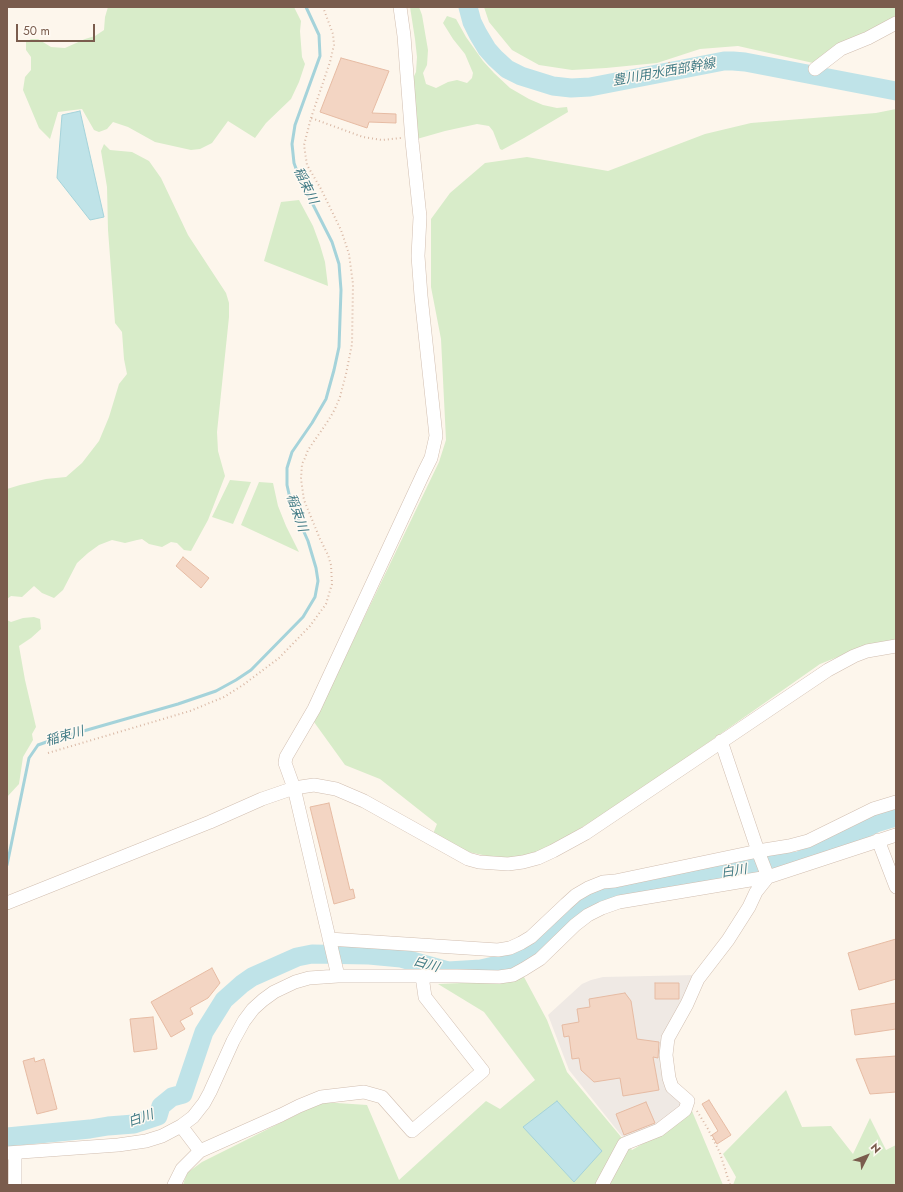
<!DOCTYPE html>
<meta charset="utf-8">
<style>
body{margin:0}
#map{position:relative;width:903px;height:1192px;overflow:hidden;background:#fdf6ec;font-family:Jost,sans-serif}
canvas{display:block}
.frame{position:absolute;inset:0;border:8px solid #7a5c4d;pointer-events:none}
.north{position:absolute;left:847px;top:1136px;width:40px;height:40px;-webkit-text-stroke:3px #fffaf3;paint-order:stroke;rotate:48deg;font-size:11px;font-weight:700;line-height:16px;text-align:center;color:#7a5c4d}
.north::after{content:'';display:block;margin:auto;width:14px;height:18px;background:#7a5c4d;clip-path:polygon(50% 0,100% 100%,50% 72%,0 100%)}
.scale{position:absolute;left:16px;top:24px;width:79px;height:18px;box-sizing:border-box;border:2px solid #7a5c4d;border-top:0;padding-left:5px;font-size:12px;line-height:14px;white-space:nowrap;color:#7a5c4d;-webkit-text-stroke:3px #fffaf3;paint-order:stroke}
</style>
<div id="map">
<canvas width="903" height="1192"></canvas>
<div class="frame"></div>
<div class="north">N</div>
<div class="scale">50 m</div>
</div>
<script>
const context = document.querySelector('canvas').getContext('2d');
context.lineJoin = 'round';
function fillPath(path, color) { context.fillStyle = color; context.fill(path, 'evenodd'); }
const poly = rows => new Path2D(rows.map(r => 'M' + r).join(''));
function stroke(path, color, width, dash) { context.strokeStyle = color; context.lineWidth = width; context.lineCap = dash ? 'butt' : 'round'; context.setLineDash(dash || []); context.stroke(path); }
function write(font, color, halo, rows, align = 'center') {
  context.font = font + ' Jost,"Noto Sans JP",sans-serif'; context.lineWidth = 3; context.setLineDash([]); context.textBaseline = 'middle'; context.strokeStyle = halo; context.fillStyle = color; for (const [text, x, y, turn = 0] of rows) {
    context.save(); context.translate(x, y); context.rotate((+turn || 0) * Math.PI / 180); context.textAlign = isNaN(turn) ? turn : align; if (halo) context.strokeText(text, 0, 0); context.fillText(text, 0, 0); context.restore();
  }
}
fillPath(poly([
 [695,975,665,1038,678,1097,682,1108,658,1126,625,1140,569,1070,548,1015,582,984,591,980,603,977]
]), '#efe9e4');
fillPath(poly([
 [108,7,294,7,301,21,300,31,302,57,305,64,299,82,291,99,266,123,255,138,228,121,212,143,200,149,191,150,155,142,128,127,113,122,107,129,99,132,94,130,82,109,58,112,50,139,39,128,23,90,25,77,31,70,31,57,26,50,26,42,31,39,38,39,51,47,65,48,85,39,95,36,104,30,105,17],
 [410,7,419,7,422,15,428,50,427,65,423,73,426,84,436,88,448,82,457,80,467,83,472,78,473,73,465,54,453,39,443,23,447,16,456,19,466,37,483,61,494,73,510,88,529,99,543,105,557,108,567,107,568,112,524,138,502,150,500,149,493,131,489,126,477,124,445,131,417,139,411,82,416,72,417,57,415,39],
 [484,7,896,7,896,15,822,65,738,46,700,49,657,63,606,68,572,70,539,65,512,50,489,22],
 [896,109,896,640,870,644,820,664,622,803,543,851,518,858,492,857,464,851,433,834,437,824,380,779,345,765,314,722,439,462,446,440,441,339,431,287,431,219,450,193,485,163,527,157,608,171,705,134,751,123,876,113],
 [104,144,110,150,132,152,149,161,161,178,188,235,226,293,229,303,229,317,217,432,218,451,225,476,208,520,191,551,184,550,177,543,171,542,162,547,149,544,142,539,137,540,125,543,112,540,99,545,88,553,77,563,63,590,54,598,42,593,34,586,22,597,11,596,7,599,7,489,20,485,46,479,66,477,82,463,99,441,109,417,119,384,127,374,124,359,122,332,115,323,108,230,107,187,101,151],
 [299,200,313,226,320,245,325,262,328,286,264,261,281,202],
 [230,480,251,482,233,524,212,517],
 [259,482,273,483,278,506,286,526,299,552,241,525],
 [34,617,40,619,41,629,31,638,19,646,25,680,36,727,32,734,33,740,23,757,19,784,7,797,7,620,11,622,23,618],
 [524,977,547,1020,567,1072,632,1150,673,1126,692,1111,723,1185,183,1185,187,1173,202,1162,322,1102,367,1105,399,1180,486,1101,500,1109,535,1080,484,1012,438,984,509,981],
 [786,1090,802,1127,831,1126,853,1154,870,1118,886,1150,896,1145,896,1185,733,1185,736,1177,723,1154]
]), '#d8ecc9');
const water = poly([
 [80,111,104,217,90,220,57,178,62,115,80,111],
 [557,1101,602,1151,574,1182,523,1127,557,1101]
]);
fillPath(water, '#bfe3e8');
stroke(water, '#a5d3da', 1);
stroke(poly([
 [7,865,29,758,38,745,52,740,178,704,216,691,236,680,251,670,303,617,315,597,318,581,316,568,308,541,291,503,287,485,287,468,292,452,312,423,326,399,334,370,339,347,341,290,339,264,332,242,299,177,294,163,292,144,295,125,320,56,319,35,306,7]
]), '#a5d3da', 3);
stroke(poly([
 [468,7,472,22,478,34,487,49,495,58,507,69,521,76,553,86,571,88,590,87,724,61,733,61,745,62,896,91],
 [7,1137,90,1129,108,1126,134,1124,158,1116,161,1106,172,1097,183,1094,204,1032,224,1000,242,984,252,977,297,957,312,954,369,955,401,958,448,971,481,969,511,962,530,951,544,936,581,904,599,893,624,891,753,867,799,861,876,823,896,817]
]), '#bfe3e8', 19);
const building = poly([
 [341,58,389,71,372,113,396,114,396,123,369,122,367,128,320,112,341,58],
 [183,557,209,578,201,588,176,566,183,557],
 [329,803,350,890,353,889,355,898,334,904,310,807,329,803],
 [896,939,896,979,859,990,848,953,896,939],
 [212,968,220,983,208,998,190,1008,193,1014,180,1021,185,1029,171,1037,151,1002,212,968],
 [655,983,679,983,679,999,655,999,655,983],
 [625,993,631,1001,637,1039,659,1042,658,1058,653,1057,659,1090,623,1096,620,1078,594,1082,581,1070,579,1058,572,1059,569,1036,564,1037,562,1025,579,1022,577,1009,590,1007,589,999,625,993],
 [896,1003,896,1029,855,1035,851,1010,896,1003],
 [153,1017,157,1049,134,1052,130,1019,153,1017],
 [896,1056,896,1092,870,1094,856,1059,896,1056],
 [34,1058,35,1062,44,1059,57,1109,37,1114,23,1061,34,1058],
 [709,1100,731,1135,717,1144,712,1135,718,1131,702,1104,709,1100],
 [646,1102,655,1123,624,1135,616,1114,646,1102]
]);
fillPath(building, '#f3d5c3');
stroke(building, '#e6bba3', 1);
const minor = poly([
 [815,69,841,49,868,38,896,23],
 [721,741,758,851,768,877],
 [878,840,896,887],
 [7,903,210,822,262,799,294,788,314,785,336,789,364,801,468,859,479,862,508,864,523,862,538,858,553,851,586,833,828,670,854,656,867,651,896,646],
 [329,939,498,950,510,948,521,943,531,937,566,904,576,895,588,888,603,882,615,881,758,851,789,846,808,841,873,809,896,802],
 [338,976,294,788,285,763,286,757,314,709,424,472,431,458,436,436,421,296,418,256,420,217,412,141,404,36,400,7],
 [181,1126,200,1151],
 [7,1153,118,1145,146,1141,162,1136,181,1126,193,1117,204,1103,210,1092,233,1041,244,1021,253,1009,263,1000,274,992,295,982,309,978,338,976,457,976,499,977,513,975,524,969,540,959,575,925,588,915,602,908,619,902,768,877,896,835],
 [15,1153,15,1185],
 [174,1185,182,1169,200,1151,281,1115,299,1106,321,1097,364,1092,382,1097,412,1131,483,1071,425,997,422,976],
 [602,1185,624,1144,659,1130,685,1110,688,1101,672,1087,669,1078,666,1055,668,1038,687,1004,698,979,728,940,749,907,756,892,768,877]
]);
stroke(minor, '#d1beb0', 14);
stroke(poly([
 [669,62,672,77],
 [311,118,330,62,334,45,333,34,323,7],
 [48,753,190,711,224,697,243,685,279,658,310,626,326,604,332,584,331,565,328,555,320,539,304,500,301,479,302,464,305,458,308,450,328,421,335,409,340,397,346,374,352,344,353,284,349,254,341,230,321,189,307,165,304,145,311,118,363,137,382,140,401,138],
 [697,1111,708,1129,720,1153,730,1185]
]), '#d9b8a5', 2, [1, 3]);
stroke(minor, '#fff', 13);
write('italic 13px', '#437c86', '#fffaf3', [
 ["豊川用水西部幹線",664,73,-10],
 ["稲束川",305,186,64],
 ["稲束川",296,513,71],
 ["稲束川",65,737,-16],
 ["白川",734,872,-9],
 ["白川",426,965,16],
 ["白川",141,1119,-19]
]);
</script>
